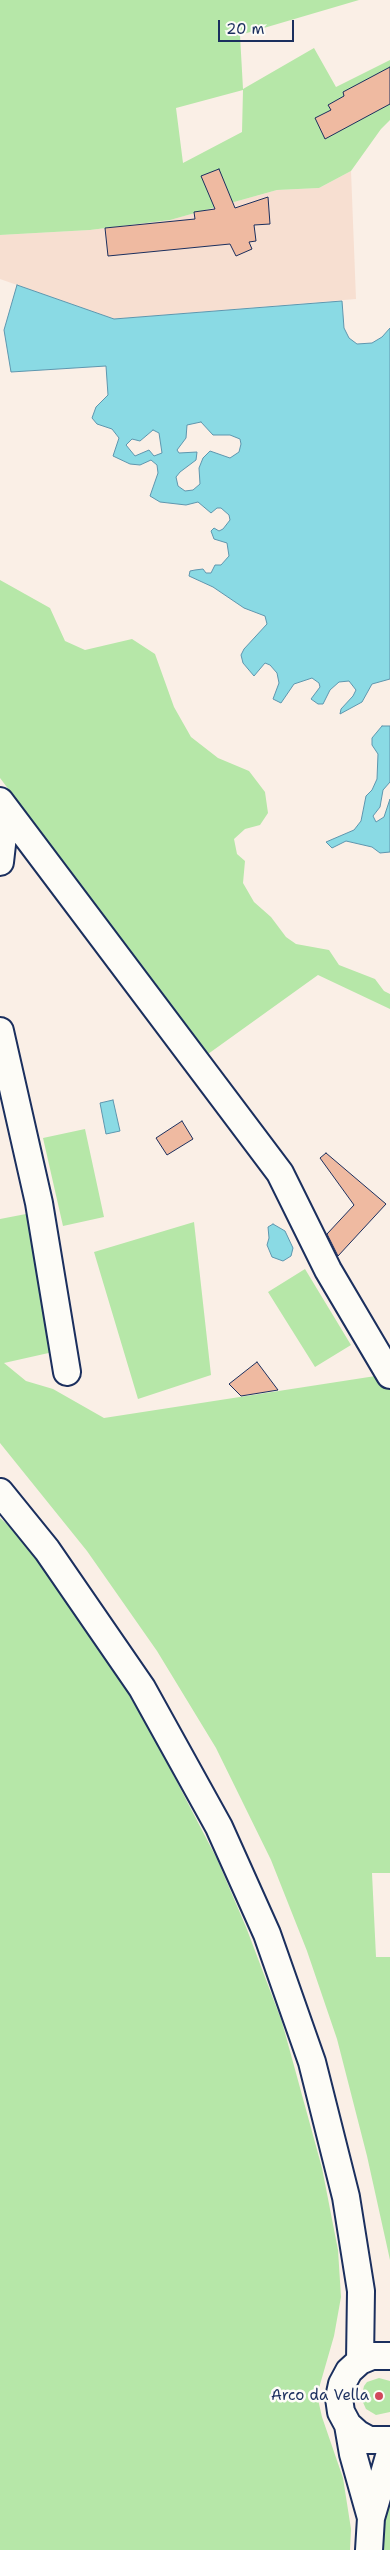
<!DOCTYPE html>
<style>
body{margin:0}
#map{position:relative;width:390px;height:2550px;overflow:hidden;background:#faefe6;font-family:"Shantell Sans",sans-serif}
canvas{display:block}
.scale{position:absolute;left:218px;top:20px;width:76px;height:22px;box-sizing:border-box;border:2px solid #1b2f5e;border-top:0;padding-left:6px;font-size:15px;line-height:18px;white-space:nowrap;color:#1b2f5e;-webkit-text-stroke:4px #fdfcf7;paint-order:stroke}
</style>
<div id="map">
<canvas width="390" height="2550"></canvas>
<div class="scale">20 m</div>
</div>
<script>
const ctx = document.querySelector('canvas').getContext('2d');
ctx.lineJoin = 'round';
function paint(path, color) {
  ctx.fillStyle = color;
  ctx.fill(path, 'evenodd');
}
function poly(rows) {
  const path = new Path2D();
  for (const r of rows) {
    path.moveTo(r[0], r[1]);
    for (let i = 2; i < r.length; i += 2) path.lineTo(r[i], r[i + 1]);
  }
  return path;
}
function strokePath(path, color, width, dash) {
  ctx.strokeStyle = color;
  ctx.lineWidth = width;
  ctx.lineCap = dash ? 'butt' : 'round';
  ctx.setLineDash(dash || []);
  ctx.stroke(path);
}
function label(font, color, halo, rows, align = 'center') {
  ctx.font = font + ' "Shantell Sans",sans-serif';
  ctx.lineWidth = 5;
  ctx.setLineDash([]);
  ctx.textBaseline = 'middle';
  ctx.strokeStyle = halo;
  ctx.fillStyle = color;
  for (const [text, x, y, turn = 0] of rows) {
    ctx.save();
    ctx.translate(x, y);
    ctx.rotate((+turn || 0) * Math.PI / 180);
    ctx.textAlign = isNaN(turn) ? turn : align;
    if (halo) ctx.strokeText(text, 0, 0);
    ctx.fillText(text, 0, 0);
    ctx.restore();
  }
}
const built = poly([
 [351,171,356,299,114,319,0,279,0,235,90,230,170,220,277,190,319,188]
]);
const green = poly([
 [0,0,359,0,240,35,243,89,314,48,336,87,390,60,390,120,381,129,351,171,319,188,277,190,170,220,90,230,0,235],
 [243,90,242,132,183,163,176,108],
 [0,580,50,608,65,641,85,650,132,639,155,654,174,707,191,737,218,758,249,771,265,792,268,813,260,825,245,829,234,839,237,854,245,861,243,883,254,902,271,917,286,937,296,944,329,950,339,965,375,979,384,991,390,994,390,1009,318,975,208,1054,0,778],
 [85,1129,104,1217,63,1226,43,1138],
 [26,1214,53,1352,4,1363,26,1381,53,1389,104,1418,382,1375,390,1389,390,1873,372,1873,376,1957,390,1957,390,2260,367,2156,337,2039,307,1951,271,1860,216,1748,157,1651,87,1551,0,1443,0,1219],
 [194,1222,211,1375,138,1399,94,1252],
 [305,1269,351,1345,315,1367,268,1292],
 [0,1518,16,1532,58,1586,104,1653,152,1734,217,1859,246,1927,282,2022,322,2168,338,2250,341,2297,334,2336,317,2395,322,2417,343,2478,351,2529,350,2550,0,2550],
 [379,2378,390,2381,390,2412,376,2415,366,2409,361,2398,364,2386,367,2382],
 [390,2500,390,2550,382,2550,386,2514]
]);
const water = poly([
 [17,285,114,319,342,301,344,328,349,338,357,344,372,343,382,337,390,328,390,679,372,684,362,702,340,714,341,709,353,696,356,690,349,681,339,682,330,690,323,704,318,704,311,699,320,687,319,683,312,678,294,684,281,703,273,699,279,683,277,673,270,665,265,663,254,676,243,663,241,655,244,649,267,624,265,616,244,608,213,587,189,576,190,571,195,570,203,569,206,573,211,573,215,565,221,565,229,556,227,543,214,539,211,531,214,528,219,531,223,529,230,520,229,515,221,508,217,508,211,513,198,502,186,505,160,502,150,496,158,473,157,465,151,460,140,465,130,464,113,456,119,438,112,429,97,424,92,418,96,407,108,395,106,366,11,372,4,330,17,285],
 [201,422,213,435,230,435,240,439,241,444,239,452,230,458,210,451,203,458,199,468,200,484,193,490,185,491,178,486,176,477,180,472,196,460,197,452,179,453,177,450,186,438,187,425,201,422],
 [153,430,159,433,162,453,154,456,149,450,135,456,126,445,132,439,140,441,153,430],
 [382,726,390,726,390,782,383,790,380,807,373,816,376,822,384,817,390,799,390,852,380,853,372,847,346,841,332,848,326,842,354,830,361,821,366,796,372,790,377,779,378,754,372,745,372,738,382,726],
 [113,1100,120,1131,106,1134,100,1103,113,1100],
 [273,1224,285,1231,293,1248,291,1256,283,1261,272,1257,267,1245,269,1238,268,1227,273,1224]
]);
const building = poly([
 [390,67,390,104,325,139,315,118,331,110,328,105,344,96,343,92,390,67],
 [219,169,235,208,268,197,270,224,254,225,256,241,249,242,252,249,236,256,230,244,108,256,105,228,195,219,194,212,215,209,201,176,219,169],
 [182,1121,193,1139,167,1155,156,1138,182,1121],
 [326,1153,386,1204,338,1256,327,1234,354,1205,320,1158,326,1153],
 [257,1362,278,1390,241,1396,229,1384,257,1362]
]);
const minor = poly([
 [0,801,280,1173,328,1270,390,1375],
 [0,862,6,809],
 [0,1031,39,1203,67,1372],
 [0,1492,47,1550,142,1688,219,1827,267,1934,312,2062,346,2197,361,2291,360,2361],
 [390,2356,372,2356,360,2361,349,2371,342,2384,339,2398,341,2412,348,2425,358,2434,369,2440,390,2440],
 [348,2425,353,2454,371,2518],
 [369,2550,371,2518,390,2453]
]);
const markers = [
 [379,2396,5,"#d1495b"]
];
const poiNames = [
 ["Arco da Vella",369,2396]
];
paint(built, '#f7dfd1');
paint(green, '#b6e7a8');
paint(water, '#8adae4');
strokePath(water, '#5e96ae', 1);
paint(building, '#efbaa1');
strokePath(building, '#1b2f5e', 1);
strokePath(minor, '#1b2f5e', 30);
strokePath(minor, '#fdfcf7', 26);
for (const [x, y, r, color] of markers) {
  const dot = new Path2D();
  dot.arc(x, y, r, 0, 2 * Math.PI);
  ctx.fillStyle = color;
  ctx.fill(dot);
  strokePath(dot, '#fdfcf7', 2);
}
label('15px', '#1b2f5e', '#fdfcf7', poiNames, 'right');
</script>
